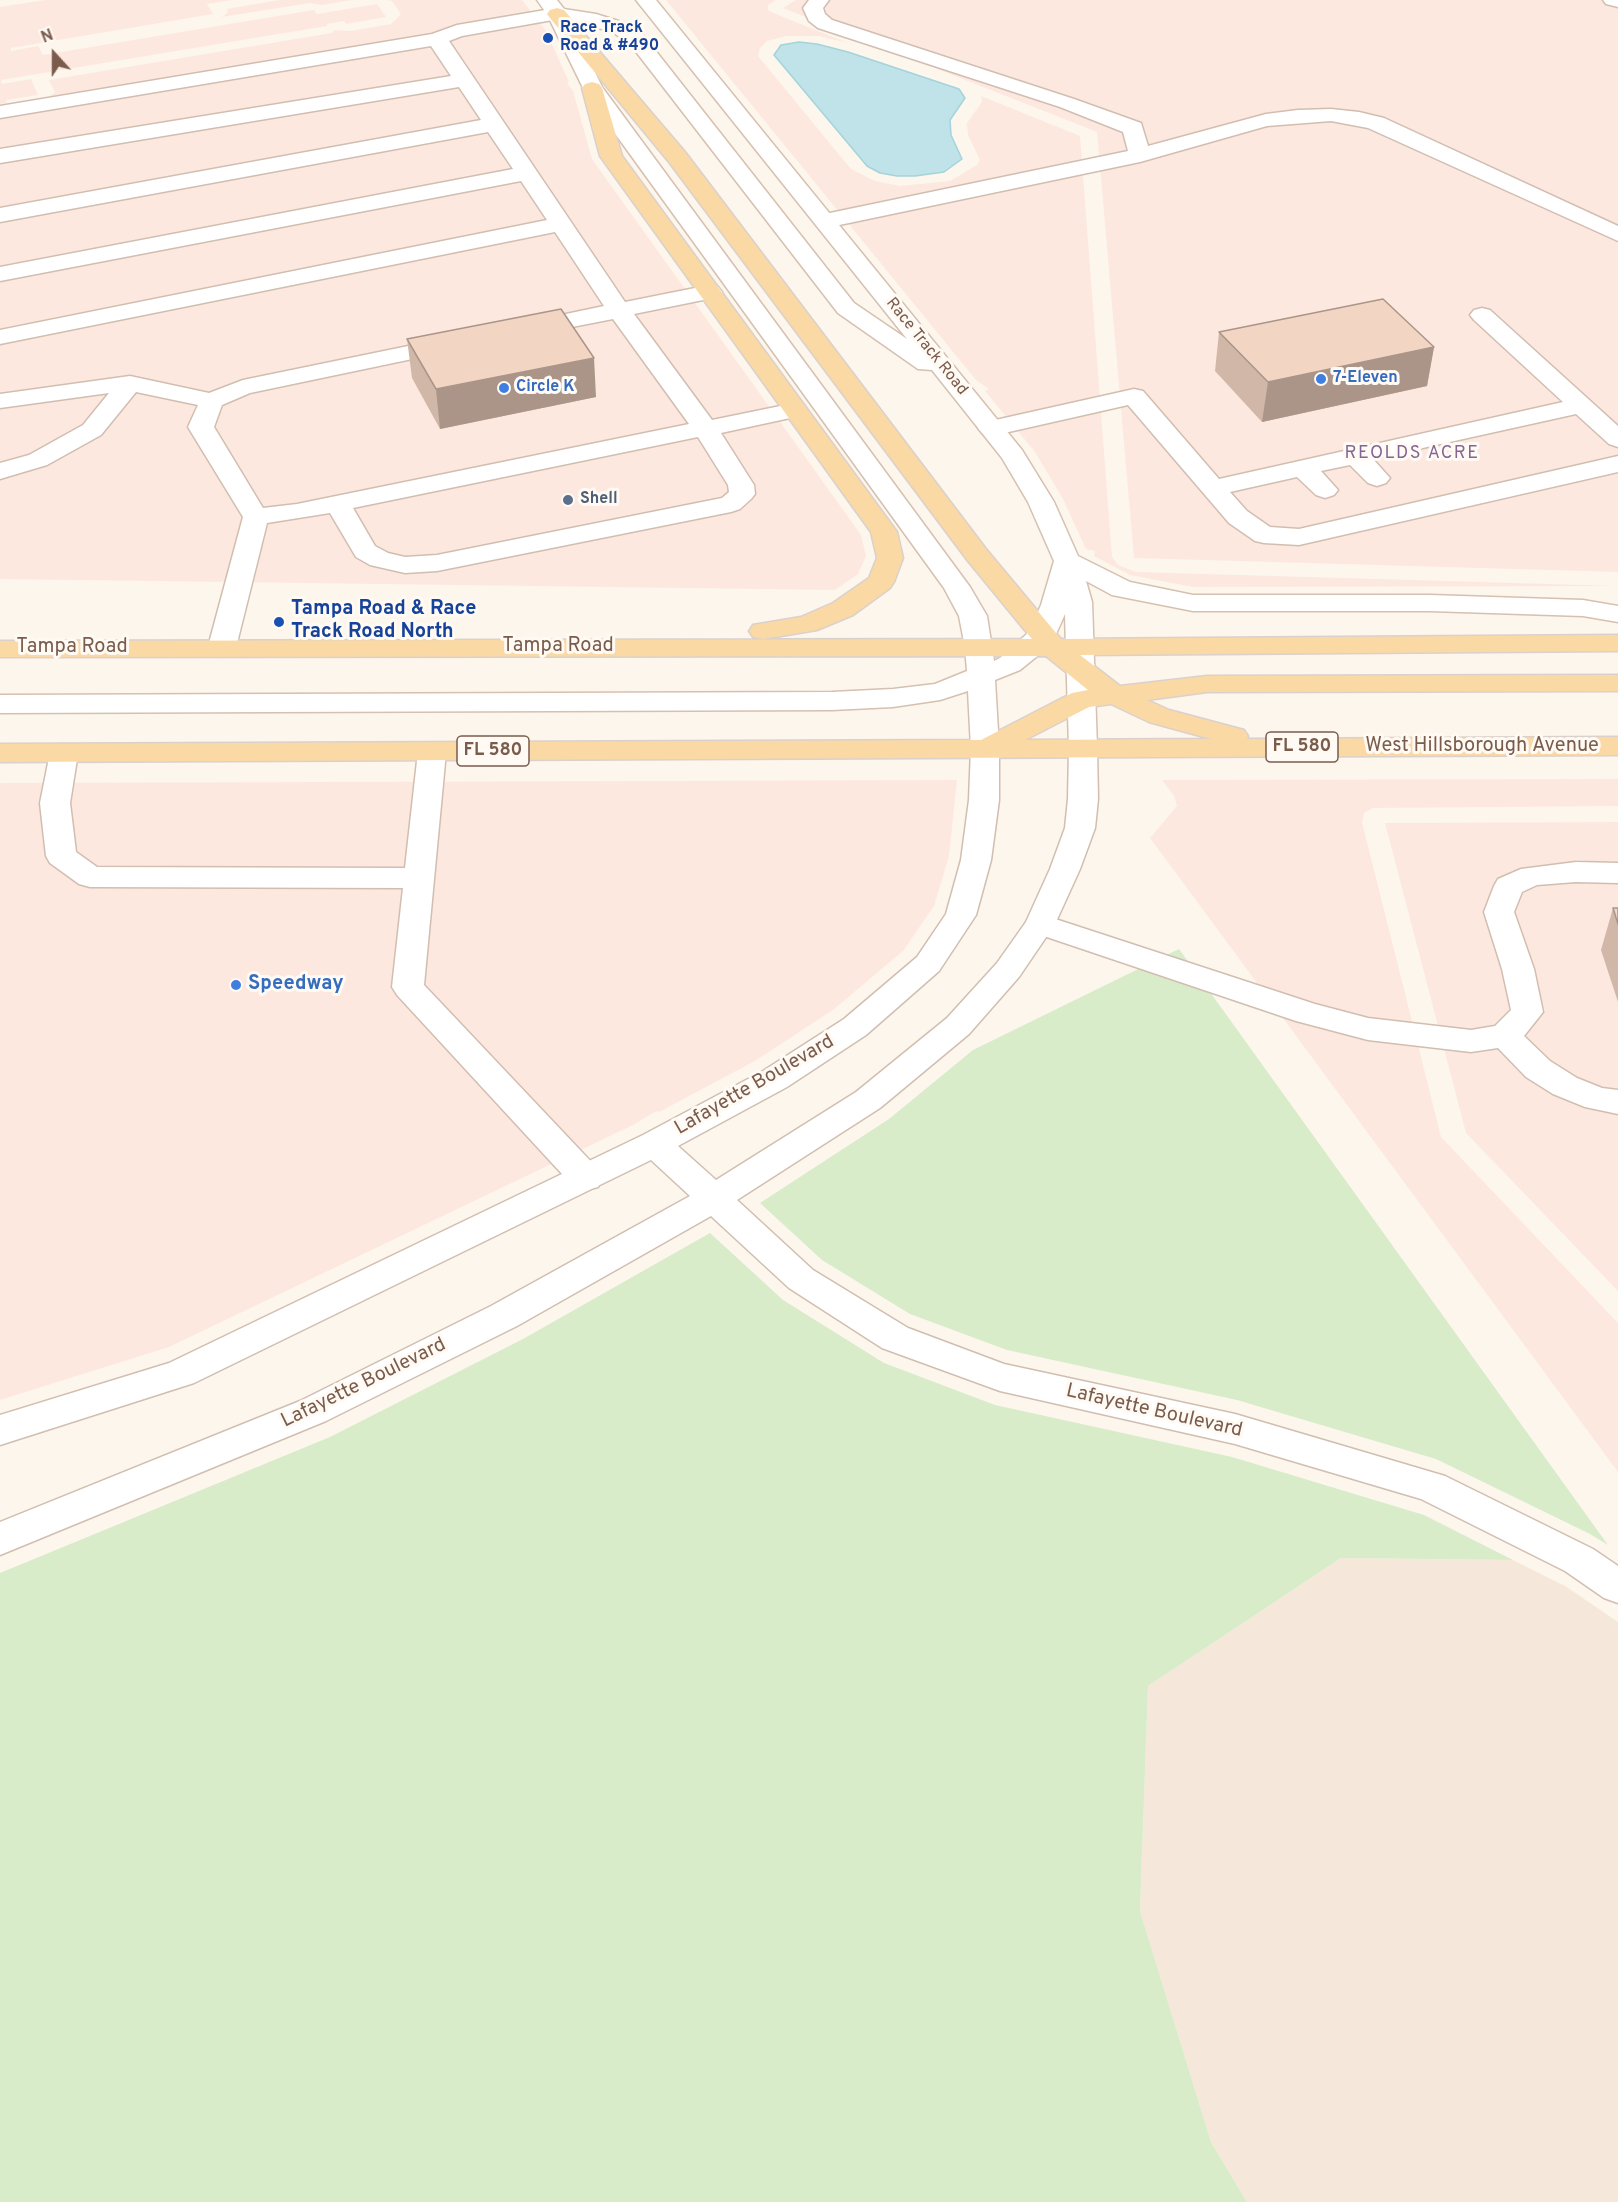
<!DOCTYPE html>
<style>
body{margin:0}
#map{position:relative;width:1618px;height:2202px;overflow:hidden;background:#fdf6ec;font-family:Overpass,sans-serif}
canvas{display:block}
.north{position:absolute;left:24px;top:24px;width:60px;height:60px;-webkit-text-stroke:4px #fffaf3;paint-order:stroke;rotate:339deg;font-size:16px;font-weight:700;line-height:24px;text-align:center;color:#7a5c4d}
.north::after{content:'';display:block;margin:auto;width:21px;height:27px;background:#7a5c4d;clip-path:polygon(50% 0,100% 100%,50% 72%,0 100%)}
</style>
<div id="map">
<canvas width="1618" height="2202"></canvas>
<div class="north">N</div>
</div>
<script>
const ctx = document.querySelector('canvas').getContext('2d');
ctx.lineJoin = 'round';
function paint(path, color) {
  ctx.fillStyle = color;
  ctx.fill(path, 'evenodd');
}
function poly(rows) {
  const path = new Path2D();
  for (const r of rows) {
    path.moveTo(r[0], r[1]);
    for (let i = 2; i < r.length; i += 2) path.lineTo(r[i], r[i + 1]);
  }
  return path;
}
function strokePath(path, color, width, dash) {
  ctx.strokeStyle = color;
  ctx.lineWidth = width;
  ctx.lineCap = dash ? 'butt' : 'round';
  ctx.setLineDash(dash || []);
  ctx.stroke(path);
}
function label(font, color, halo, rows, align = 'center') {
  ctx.font = font + ' Overpass,sans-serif';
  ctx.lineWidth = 6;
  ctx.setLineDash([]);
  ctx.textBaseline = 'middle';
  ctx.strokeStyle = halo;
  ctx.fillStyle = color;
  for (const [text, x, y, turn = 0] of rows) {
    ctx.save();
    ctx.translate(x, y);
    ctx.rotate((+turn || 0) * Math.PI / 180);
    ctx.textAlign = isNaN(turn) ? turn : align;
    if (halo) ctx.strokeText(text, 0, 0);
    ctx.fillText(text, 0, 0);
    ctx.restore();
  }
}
const residential = poly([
 [1341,1558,1513,1560,1565,1586,1618,1622,1618,2202,1247,2202,1211,2142,1140,1911,1148,1686]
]);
const commercial = poly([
 [45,0,231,0,207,4,213,14,11,48,11,51,38,46,43,55,314,10,317,14,377,4,386,17,346,24,344,21,327,24,327,26,1,80,2,84,31,79,38,95,6,100,7,103,0,104,0,7],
 [279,0,352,0,321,5,310,3,222,17,228,12,227,9],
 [387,0,522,0,546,31,569,82,567,83,573,91,592,159,861,535,866,556,858,574,835,590,0,579,0,113,42,102,55,92,49,80,332,33,335,30,351,31,391,24,401,14,392,1],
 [666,0,776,0,768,5,768,10,773,13,848,43,819,36,786,36,767,41,760,48,758,56,851,169,875,181,900,186,950,181,977,165,980,160,968,135,967,123,982,102,981,96,1080,136,1112,557,1118,565,1136,572,1618,586,1193,587,1130,575,1094,556,1095,551,1086,549,1063,499,1035,452,985,391,989,389,976,380],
 [796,0,1618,0,1618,572,1134,558,1097,132,783,8],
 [1618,779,1618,806,1373,808,1364,813,1362,822,1441,1137,1618,1323,1618,1472,1150,838,1177,806,1174,796,1162,780],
 [957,780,949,856,934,906,903,951,833,1010,755,1061,659,1112,656,1111,635,1124,169,1347,0,1400,0,783],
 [1618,822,1618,1291,1466,1133,1385,823]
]);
const green = poly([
 [1179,949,1608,1545,1590,1534,1436,1459,1237,1400,1007,1350,910,1314,822,1260,760,1203,889,1119,973,1050],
 [710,1233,783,1300,884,1363,995,1405,1232,1457,1424,1515,1513,1560,1341,1558,1148,1686,1140,1911,1211,2142,1247,2202,0,2202,0,1573,330,1437,523,1339]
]);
const water = poly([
 [799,42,817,44,848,52,959,89,965,98,950,120,951,135,962,159,944,172,915,176,897,176,880,173,867,166,774,55,781,45,799,42]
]);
const lane = poly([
 [809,0,829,0,823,8,825,14,832,20,1074,99,1141,123,1148,146,1266,114,1298,110,1331,109,1359,112,1384,118,1618,226,1618,241,1368,128,1331,121,1267,126,1140,162,825,228,817,226,814,221,817,216,825,214,1128,151,1123,132,1060,107,818,28,809,21,803,8,809,0],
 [1603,0,1618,0,1618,7,1606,4,1603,0],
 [557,8,564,10,567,14,564,18,462,36,449,41,625,302,710,285,718,287,722,292,718,297,634,314,712,420,795,403,804,405,807,410,804,415,721,433,754,485,755,494,751,499,740,509,731,512,437,571,405,573,370,565,356,557,330,513,267,523,236,647,232,653,222,655,212,653,208,647,243,517,188,427,198,405,136,392,101,435,47,465,0,479,0,463,29,455,83,425,109,393,0,408,0,394,130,376,209,393,243,380,452,337,460,339,464,344,460,349,250,393,222,405,214,427,263,508,297,504,689,424,613,319,526,336,518,334,514,329,518,324,604,306,555,232,0,344,0,330,547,220,521,181,0,281,0,267,513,169,488,132,0,222,0,208,481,120,459,87,0,163,0,149,451,76,431,46,0,118,0,106,432,34,457,25,557,8],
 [698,437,728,485,729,492,722,498,437,555,405,557,388,553,375,546,353,508,698,437],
 [1482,308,1490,310,1618,426,1618,447,1609,444,1576,414,1373,459,1390,478,1386,483,1377,486,1368,483,1350,465,1321,471,1338,490,1334,495,1325,498,1316,495,1297,477,1230,492,1247,511,1270,527,1299,529,1618,456,1618,472,1299,545,1264,543,1255,541,1229,523,1128,405,991,436,982,433,978,428,982,423,1134,389,1143,391,1219,479,1563,402,1474,320,1470,315,1474,310,1482,308],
 [432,743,442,746,446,752,424,985,598,1169,603,1178,598,1187,586,1190,574,1187,397,995,392,987,403,888,90,887,79,884,50,863,46,856,40,803,50,753,54,747,64,744,74,747,78,753,70,803,76,852,97,867,405,868,418,752,422,746,432,743],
 [1576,862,1618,863,1618,883,1576,882,1537,885,1522,892,1514,912,1534,969,1543,1012,1524,1036,1550,1061,1577,1078,1602,1088,1618,1090,1618,1114,1585,1107,1553,1094,1526,1077,1498,1048,1471,1052,1368,1040,1296,1021,1029,931,1025,924,1029,917,1040,914,1315,1004,1368,1018,1471,1030,1495,1026,1511,1010,1502,969,1484,912,1494,886,1498,879,1521,869,1576,862]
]);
const street = poly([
 [985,739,995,742,999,748,999,800,991,860,976,915,939,971,866,1035,787,1087,678,1146,716,1180,856,1092,947,1018,997,963,1026,922,1050,869,1065,828,1068,799,1069,748,1073,742,1083,739,1093,742,1097,748,1098,799,1095,828,1080,869,1055,924,1019,977,969,1034,880,1108,737,1200,813,1270,908,1328,1004,1364,1235,1414,1445,1476,1593,1549,1618,1566,1618,1603,1604,1598,1565,1571,1421,1499,1235,1444,1000,1391,882,1348,789,1288,711,1216,517,1326,326,1421,0,1555,0,1522,300,1401,491,1306,690,1196,651,1160,194,1383,0,1445,0,1415,169,1363,643,1135,763,1071,844,1019,917,957,946,914,961,860,969,800,971,748,975,742,985,739]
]);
const secondary = poly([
 [537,0,557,0,564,9,596,14,625,23,644,36,854,303,907,339,636,0,656,0,1022,450,1054,502,1078,556,1130,582,1193,595,1430,595,1583,600,1618,606,1618,622,1583,616,1430,611,1193,611,1112,595,1086,581,1092,602,1097,748,1093,754,1083,757,1073,754,1069,748,1065,614,1056,634,1041,653,1020,670,995,680,999,748,995,754,985,757,975,754,971,748,968,691,940,700,893,707,832,710,0,713,0,695,832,692,893,689,935,684,967,671,965,647,959,616,944,588,585,92,547,14,537,0],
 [571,22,611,31,630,44,838,313,918,369,932,370,1002,458,1028,502,1054,561,1041,605,1029,632,1000,658,994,661,987,616,970,587,602,87,571,22]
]);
const primary = poly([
 [557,8,564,10,685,152,986,549,1061,639,1618,635,1618,651,1080,655,1120,686,1207,676,1618,675,1618,691,1207,692,1147,700,1169,710,1244,730,1248,736,1247,739,1618,737,1618,755,0,762,0,744,981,740,1072,693,1088,690,1046,656,0,657,0,641,1032,639,968,561,669,162,550,18,547,14,550,10,557,8],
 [1111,704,1149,722,1211,739,1025,740,1089,707,1111,704],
 [592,82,599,84,602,88,622,156,897,532,903,558,894,582,890,588,853,615,817,630,763,639,753,637,749,631,753,625,801,617,833,603,869,578,877,558,871,532,600,156,582,88,585,84,592,82]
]);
const wall = poly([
 [1219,332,1434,347,1427,386,1262,422,1215,371],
 [407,339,596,397,440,429,412,378],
 [1613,908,1618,908,1618,1002,1601,950]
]);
const shadedWall = poly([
 [1434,347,1427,386,1262,422,1268,382],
 [594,358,596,397,440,429,436,389]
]);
const building = poly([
 [1383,299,1434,347,1268,382,1219,332,1383,299],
 [561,309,594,358,436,389,407,339,561,309],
 [1613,908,1618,908,1618,924,1613,908]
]);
const markers = [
 [548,38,6,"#1a4fb4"],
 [1321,379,6,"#3f7fe0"],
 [504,388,6,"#3f7fe0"],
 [568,500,6,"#5c6f8a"],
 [279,622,6,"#1a4fb4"],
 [236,985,6,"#3f7fe0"]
];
const farTransitnames = [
 ["Race Track",560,29],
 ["Road & #490",560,47]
];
const farStreetnames = [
 ["Race Track Road",926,347,51]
];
const farShopnames = [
 ["7-Eleven",1333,379],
 ["Circle K",516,388]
];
const farServicenames = [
 ["Shell",580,500]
];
const farNeighbourhoodnames = [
 ["REOLDS ACRE",1412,454]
];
const shields = [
 [1302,747,72],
 [493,751,72]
];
const shieldNames = [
 ["FL 580",1302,747],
 ["FL 580",493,751]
];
const transitNames = [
 ["Tampa Road & Race",291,610],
 ["Track Road North",291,633]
];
const streetNames = [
 ["Tampa Road",558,647],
 ["Tampa Road",72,648],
 ["West Hillsborough Avenue",1482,747],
 ["Lafayette Boulevard",755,1086,-30],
 ["Lafayette Boulevard",364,1384,-26],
 ["Lafayette Boulevard",1154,1412,13]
];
const shopNames = [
 ["Speedway",248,985]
];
paint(residential, '#f5e8da');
paint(commercial, '#fde8e0');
paint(green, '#d8ecc9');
paint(water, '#bfe3e8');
strokePath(water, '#a5d3da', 1.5);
strokePath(lane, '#d1beb0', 3);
strokePath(street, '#d1beb0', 3);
strokePath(secondary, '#d6c0b0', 3);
strokePath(primary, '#dad1cd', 3);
paint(lane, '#fff');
paint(street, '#fff');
paint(secondary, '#fff');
paint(primary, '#fbd9a5');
paint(wall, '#d1b7a8');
paint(shadedWall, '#aa9588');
paint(building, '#f3d5c3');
strokePath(building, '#aa9588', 1.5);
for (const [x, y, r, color] of markers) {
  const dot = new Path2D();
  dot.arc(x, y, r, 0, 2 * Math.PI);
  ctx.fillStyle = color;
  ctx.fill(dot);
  strokePath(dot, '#fffaf3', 2);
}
label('bold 16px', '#164399', '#fffaf3', farTransitnames, 'left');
label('16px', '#7a5c4d', '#fffaf3', farStreetnames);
label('bold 16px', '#366cbe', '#fffaf3', farShopnames, 'left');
label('bold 16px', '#4e5e75', '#fffaf3', farServicenames, 'left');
ctx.letterSpacing = '1.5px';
label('18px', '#846695', '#fffaf3', farNeighbourhoodnames);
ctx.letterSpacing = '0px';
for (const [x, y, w] of shields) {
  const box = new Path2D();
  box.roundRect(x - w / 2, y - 15, w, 30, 4.5);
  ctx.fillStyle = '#fffaf3';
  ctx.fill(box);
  strokePath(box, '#7a5c4d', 1.5);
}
label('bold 18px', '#7a5c4d', null, shieldNames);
label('bold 20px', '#164399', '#fffaf3', transitNames, 'left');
label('20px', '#7a5c4d', '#fffaf3', streetNames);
label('bold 20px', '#366cbe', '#fffaf3', shopNames, 'left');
</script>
